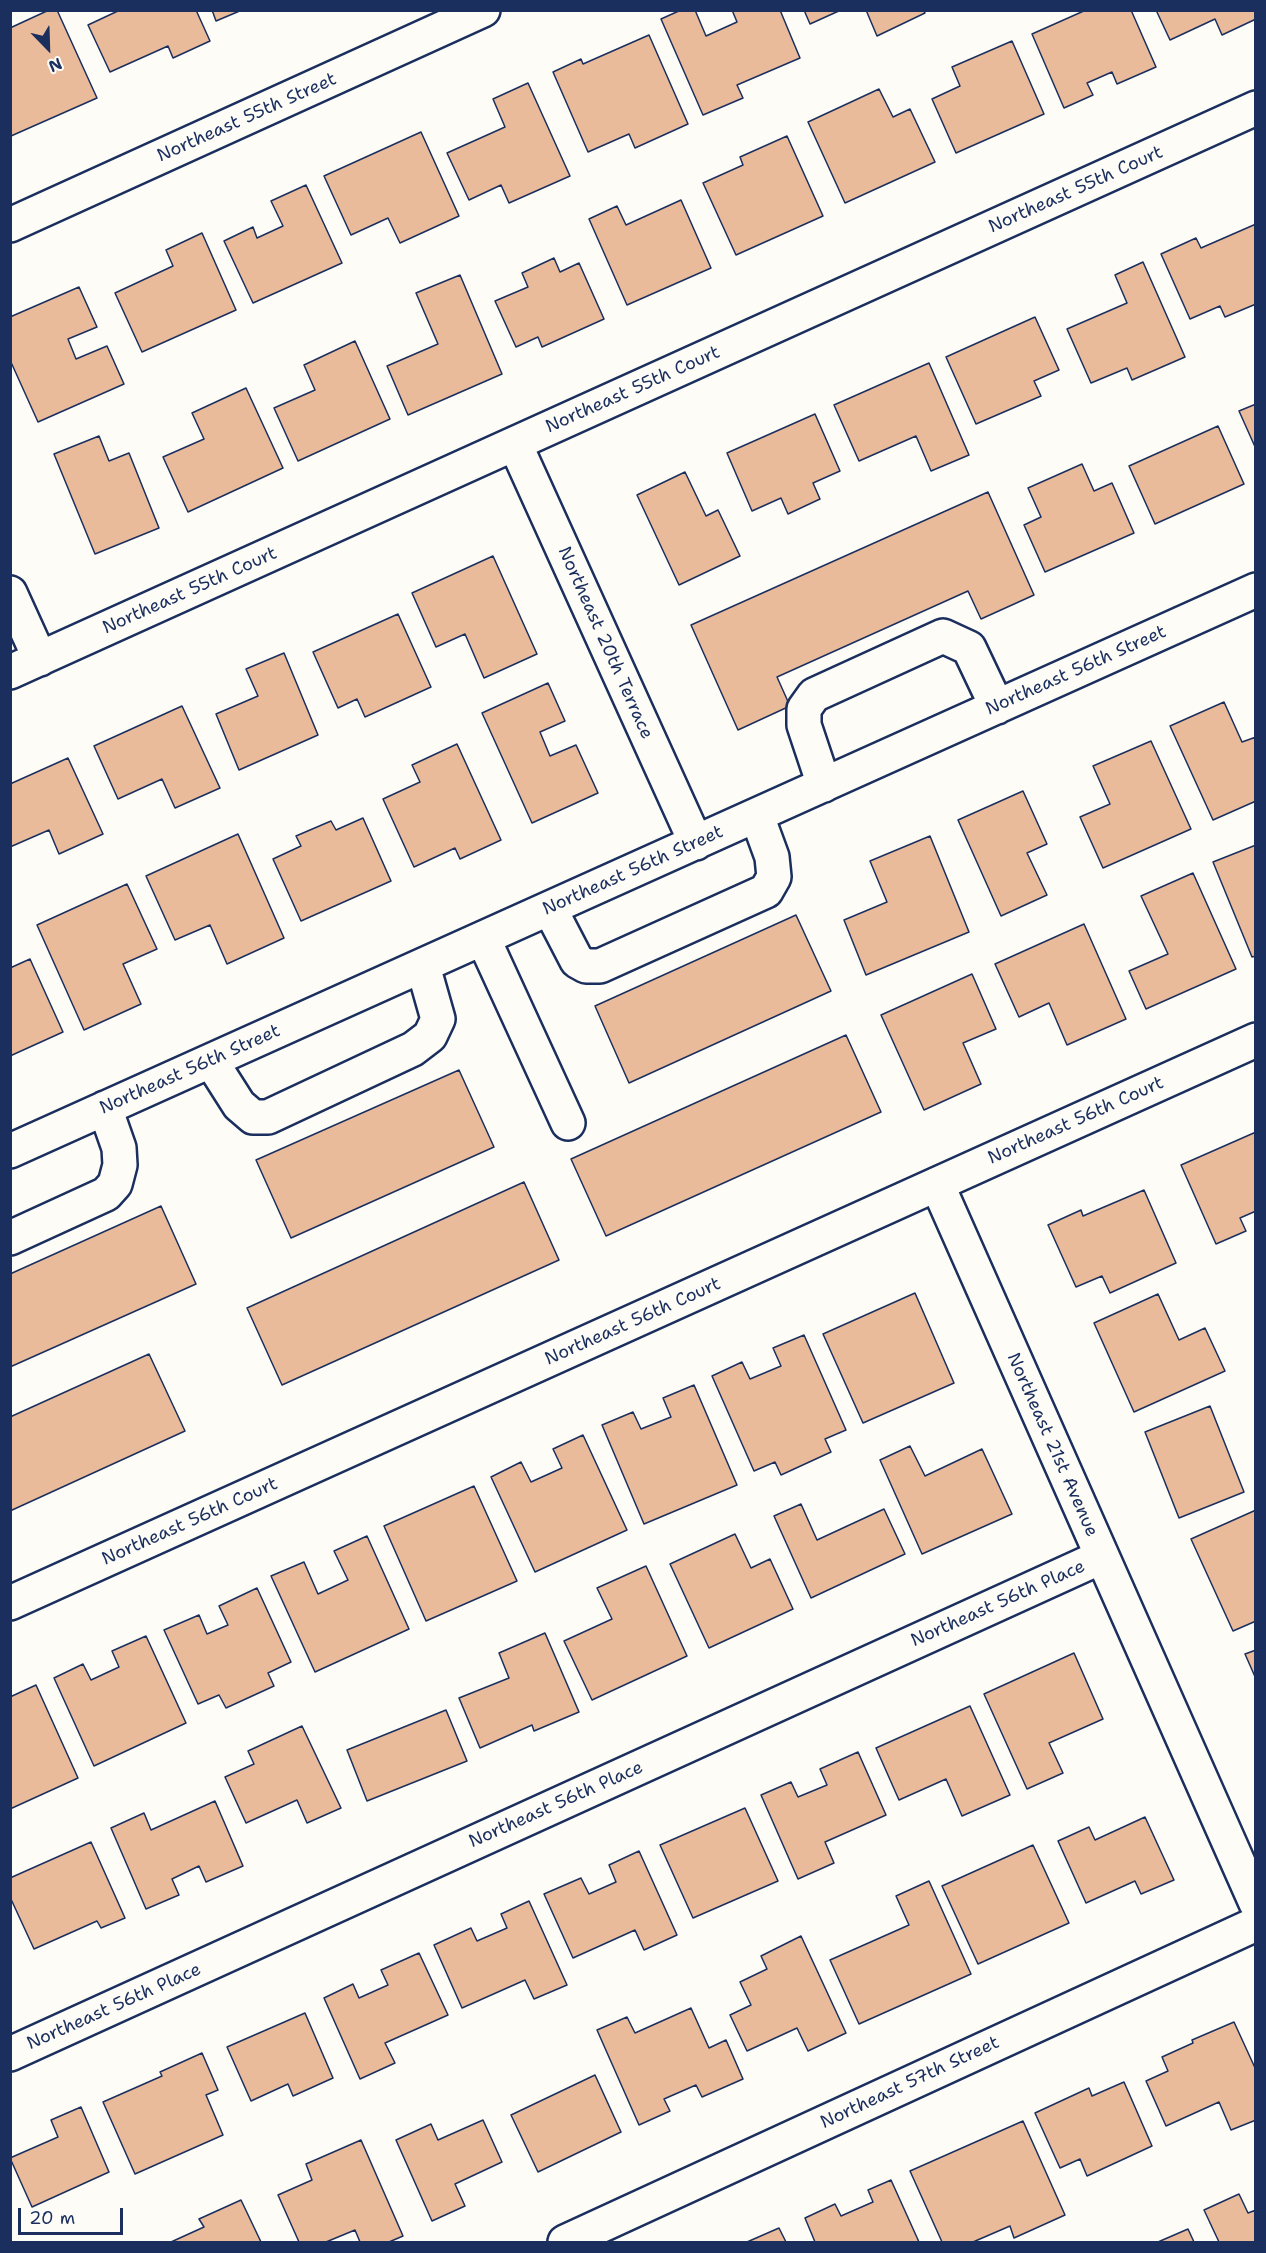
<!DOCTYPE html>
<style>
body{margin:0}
#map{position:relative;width:1266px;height:2253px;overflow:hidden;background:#fdfcf7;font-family:"Shantell Sans",sans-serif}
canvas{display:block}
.frame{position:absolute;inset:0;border:12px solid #1b2f5e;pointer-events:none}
.north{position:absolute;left:18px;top:18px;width:60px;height:60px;-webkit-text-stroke:4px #fdfcf7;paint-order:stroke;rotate:157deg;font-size:16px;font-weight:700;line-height:24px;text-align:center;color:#1b2f5e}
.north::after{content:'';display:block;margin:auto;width:21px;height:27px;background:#1b2f5e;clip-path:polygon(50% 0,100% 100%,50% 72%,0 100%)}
.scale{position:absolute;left:18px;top:2208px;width:105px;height:27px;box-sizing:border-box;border:3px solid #1b2f5e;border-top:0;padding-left:8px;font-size:18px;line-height:21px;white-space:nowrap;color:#1b2f5e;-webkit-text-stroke:4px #fdfcf7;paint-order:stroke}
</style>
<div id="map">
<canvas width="1266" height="2253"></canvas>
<div class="frame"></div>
<div class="north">N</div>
<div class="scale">20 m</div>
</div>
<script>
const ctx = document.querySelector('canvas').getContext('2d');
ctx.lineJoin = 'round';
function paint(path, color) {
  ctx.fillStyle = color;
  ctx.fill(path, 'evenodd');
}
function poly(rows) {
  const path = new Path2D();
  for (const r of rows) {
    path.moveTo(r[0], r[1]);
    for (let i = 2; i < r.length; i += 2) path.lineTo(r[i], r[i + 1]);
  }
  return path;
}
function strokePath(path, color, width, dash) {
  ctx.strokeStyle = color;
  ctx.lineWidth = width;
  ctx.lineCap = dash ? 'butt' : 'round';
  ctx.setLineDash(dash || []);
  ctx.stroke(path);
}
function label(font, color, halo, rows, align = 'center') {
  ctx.font = font + ' "Shantell Sans",sans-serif';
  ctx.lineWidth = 5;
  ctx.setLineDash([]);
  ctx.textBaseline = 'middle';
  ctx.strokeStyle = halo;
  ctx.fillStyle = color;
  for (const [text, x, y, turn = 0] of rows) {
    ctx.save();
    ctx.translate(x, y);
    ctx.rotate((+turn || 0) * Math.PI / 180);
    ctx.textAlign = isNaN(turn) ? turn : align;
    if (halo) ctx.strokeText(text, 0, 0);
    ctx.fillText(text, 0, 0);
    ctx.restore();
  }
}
const building = poly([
 [49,10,57,10,97,98,11,136,10,28,49,10],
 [120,10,196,10,210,41,173,58,168,46,110,72,88,25,120,10],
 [212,10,242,10,216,21,212,10],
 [681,10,695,10,706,36,737,22,732,10,780,10,800,58,737,85,743,98,703,115,661,19,681,10],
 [804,10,841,10,810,24,804,10],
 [866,10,923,10,925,13,877,36,866,10],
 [1086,10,1131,10,1156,67,1117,84,1112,72,1087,83,1093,95,1064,108,1032,34,1086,10],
 [1156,10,1256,10,1256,19,1222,35,1215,19,1170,40,1156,10],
 [649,35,688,124,635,148,629,134,588,152,553,72,581,59,583,64,649,35],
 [1012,41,1044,114,956,153,932,99,960,86,952,67,1012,41],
 [528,83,570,176,509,203,501,185,469,200,447,153,505,127,493,99,528,83],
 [879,89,893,117,910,109,935,162,845,203,808,122,879,89],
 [421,132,459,216,400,243,388,218,351,235,324,176,421,132],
 [787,136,823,216,736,255,703,183,743,165,740,157,787,136],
 [306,185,342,263,253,303,224,241,253,227,257,238,283,226,271,201,306,185],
 [681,200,711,268,627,305,589,219,617,206,626,225,681,200],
 [1256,224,1256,304,1225,317,1220,306,1190,319,1161,254,1196,238,1201,248,1256,224],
 [202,233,236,310,142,352,115,293,173,266,166,250,202,233],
 [554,258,560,272,579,263,604,319,542,347,538,337,516,347,495,301,528,287,522,273,554,258],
 [1143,262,1185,357,1132,380,1127,368,1091,383,1067,329,1127,303,1115,275,1143,262],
 [460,275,502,374,408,415,387,366,438,344,416,293,460,275],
 [79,287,97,327,68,339,76,359,107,346,124,384,38,422,10,360,10,317,79,287],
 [1035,317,1059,370,1034,381,1041,396,976,424,946,357,1035,317],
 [355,341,390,419,298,461,274,408,315,390,304,365,355,341],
 [929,363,969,455,931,471,916,436,859,461,834,405,929,363],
 [246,388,283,468,188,512,163,457,204,439,192,413,246,388],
 [1256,404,1256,449,1239,411,1256,404],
 [815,414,840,471,813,483,820,499,788,514,781,498,752,511,727,453,815,414],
 [1218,426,1244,484,1155,524,1129,466,1218,426],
 [99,436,109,461,129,453,159,528,95,554,54,454,99,436],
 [1082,464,1094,491,1112,483,1134,533,1045,572,1024,525,1041,517,1028,488,1082,464],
 [685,472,706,516,718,510,740,556,679,585,637,495,685,472],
 [988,492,1034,595,981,619,968,591,777,677,790,706,738,730,691,625,988,492],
 [493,556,537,654,484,678,465,634,436,647,412,593,493,556],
 [398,614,431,687,365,717,357,699,338,708,313,652,398,614],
 [284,653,318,735,239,770,216,714,258,696,246,669,284,653],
 [548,683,565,721,540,732,550,756,576,745,598,793,532,823,482,713,548,683],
 [1224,702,1242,742,1256,737,1256,801,1213,820,1170,726,1224,702],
 [182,706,220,788,175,808,162,779,118,799,94,746,182,706],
 [1151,741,1191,829,1103,868,1080,817,1110,804,1093,766,1151,741],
 [457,744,501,840,460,859,455,848,414,867,383,799,420,782,412,765,457,744],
 [68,758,103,834,59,854,49,830,10,847,10,784,68,758],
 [1023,791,1047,844,1027,853,1047,895,1001,916,958,820,1023,791],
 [363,818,391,881,301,921,273,859,301,846,296,836,331,821,336,830,363,818],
 [238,834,284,938,227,964,210,925,175,940,146,876,238,834],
 [930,836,969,932,866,975,844,920,887,902,870,861,930,836],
 [1256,845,1256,956,1252,957,1213,862,1256,845],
 [1193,873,1236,969,1146,1009,1129,971,1168,954,1141,896,1193,873],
 [127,884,157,949,123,964,141,1004,84,1030,37,925,127,884],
 [796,915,831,991,629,1083,595,1006,796,915],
 [1084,924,1126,1019,1067,1045,1049,1003,1019,1017,995,964,1084,924],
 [30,959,63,1032,10,1056,10,968,30,959],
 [972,974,996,1029,963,1043,981,1084,924,1110,881,1015,972,974],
 [846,1035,881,1112,606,1236,571,1159,846,1035],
 [459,1070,494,1147,291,1238,256,1160,459,1070],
 [1256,1132,1256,1211,1240,1218,1246,1231,1216,1244,1181,1165,1256,1132],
 [524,1182,559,1260,282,1385,247,1308,524,1182],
 [1144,1190,1176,1263,1110,1293,1102,1276,1076,1287,1048,1225,1081,1210,1083,1216,1144,1190],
 [161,1206,196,1284,10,1367,10,1274,161,1206],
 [915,1293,954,1383,863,1423,823,1334,915,1293],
 [1158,1294,1179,1340,1205,1328,1225,1371,1134,1412,1094,1323,1158,1294],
 [804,1335,846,1430,825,1439,831,1452,781,1475,775,1462,754,1471,712,1376,742,1362,750,1379,781,1366,773,1348,804,1335],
 [149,1354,185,1431,10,1511,10,1417,149,1354],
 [694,1385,737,1485,644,1524,602,1425,633,1412,641,1429,671,1417,663,1398,694,1385],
 [1210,1406,1244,1492,1179,1518,1145,1432,1210,1406],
 [583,1435,627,1530,535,1572,491,1477,521,1462,531,1482,562,1468,553,1449,583,1435],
 [910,1446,925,1476,982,1449,1012,1514,922,1554,880,1460,910,1446],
 [474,1486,517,1581,426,1621,384,1526,474,1486],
 [801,1504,817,1540,884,1509,905,1554,811,1598,774,1516,801,1504],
 [1256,1510,1256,1621,1233,1631,1191,1539,1256,1510],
 [735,1534,751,1568,770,1559,793,1609,709,1648,670,1564,735,1534],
 [367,1536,409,1629,315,1672,271,1576,304,1562,318,1594,348,1580,334,1551,367,1536],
 [646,1566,687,1656,592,1700,564,1641,612,1619,597,1588,646,1566],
 [257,1588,291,1662,268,1673,274,1686,226,1708,219,1695,198,1704,164,1630,199,1615,207,1634,228,1625,219,1606,257,1588],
 [545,1633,579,1712,534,1731,532,1725,480,1748,459,1698,509,1678,499,1653,545,1633],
 [146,1636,186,1723,94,1766,54,1678,83,1664,91,1680,119,1667,112,1651,146,1636],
 [1256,1650,1256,1679,1245,1654,1256,1650],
 [1074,1653,1103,1719,1049,1743,1063,1773,1027,1789,984,1694,1074,1653],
 [36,1685,78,1778,10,1809,10,1697,36,1685],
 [970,1706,1010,1795,962,1816,946,1779,899,1800,876,1748,970,1706],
 [446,1710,467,1761,367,1801,347,1750,446,1710],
 [302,1726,341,1808,307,1823,297,1800,246,1823,225,1777,254,1764,248,1751,302,1726],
 [858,1752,886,1815,825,1842,834,1863,798,1879,761,1795,791,1782,798,1797,827,1785,820,1769,858,1752],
 [215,1801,243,1866,206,1882,199,1866,172,1879,179,1895,146,1909,111,1828,144,1813,151,1830,215,1801],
 [745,1808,778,1881,693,1918,660,1845,745,1808],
 [1145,1817,1174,1880,1141,1894,1135,1881,1086,1903,1058,1841,1089,1827,1095,1840,1145,1817],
 [91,1842,125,1918,101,1928,97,1921,34,1949,10,1897,10,1878,91,1842],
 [1033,1845,1069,1923,978,1964,942,1886,1033,1845],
 [639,1851,677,1935,644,1950,635,1930,573,1958,544,1894,581,1878,589,1894,616,1882,609,1865,639,1851],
 [929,1881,971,1974,859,2024,830,1960,909,1925,896,1896,929,1881],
 [529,1901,567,1985,534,1999,525,1980,462,2008,434,1945,471,1928,477,1941,507,1928,501,1914,529,1901],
 [801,1936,846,2033,808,2051,797,2028,747,2051,730,2015,751,2005,740,1982,767,1969,761,1956,801,1936],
 [419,1953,448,2015,385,2043,395,2063,360,2079,324,1998,353,1984,359,1998,388,1985,381,1970,419,1953],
 [691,2008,709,2048,726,2040,743,2079,702,2097,696,2085,664,2099,670,2111,639,2125,597,2030,627,2017,635,2033,691,2008],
 [305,2013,333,2078,293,2096,288,2084,251,2101,227,2047,305,2013],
 [1234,2022,1256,2070,1256,2120,1231,2130,1219,2102,1166,2126,1146,2081,1168,2071,1162,2057,1193,2043,1192,2040,1234,2022],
 [202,2053,218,2090,206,2095,223,2135,135,2174,103,2102,162,2076,160,2072,202,2053],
 [595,2075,621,2132,538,2172,511,2115,595,2075],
 [1124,2082,1152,2146,1087,2176,1080,2159,1060,2168,1035,2113,1089,2088,1092,2096,1124,2082],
 [81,2107,109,2172,32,2207,10,2158,58,2137,51,2120,81,2107],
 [483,2120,502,2162,455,2184,465,2206,432,2221,396,2140,431,2124,438,2140,483,2120],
 [1023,2121,1065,2215,1014,2238,1010,2226,973,2242,942,2242,910,2171,1023,2121],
 [361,2140,403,2236,389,2242,360,2242,355,2230,326,2242,299,2242,278,2195,312,2180,306,2164,361,2140],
 [891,2180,919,2242,815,2242,805,2218,835,2204,841,2216,873,2202,868,2190,891,2180],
 [1239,2194,1248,2213,1256,2210,1256,2242,1219,2242,1204,2210,1239,2194],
 [241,2200,261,2242,171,2242,204,2227,199,2219,241,2200],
 [779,2228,786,2242,747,2242,779,2228],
 [1188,2229,1194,2242,1158,2242,1188,2229]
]);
const minor = poly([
 [10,225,483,10],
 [515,444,696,843],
 [10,593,40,659],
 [10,672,1256,108],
 [824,785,804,725,804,709,814,695,943,636,969,648,997,707],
 [550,909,577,961,586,966,600,966,766,891,774,877,772,857,757,816],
 [483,938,568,1123],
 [211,1061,239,1105,253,1117,268,1117,413,1049,430,1036,438,1019,423,966],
 [10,1151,1256,590],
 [937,1184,1256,1903],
 [10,1238,106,1194,115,1184,120,1165,119,1148,105,1108],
 [10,1603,1256,1040],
 [10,2054,1101,1557],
 [565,2242,1256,1924]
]);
const streetNames = [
 ["Northeast 55th Street",247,118,-24],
 ["Northeast 55th Court",1076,190,-24],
 ["Northeast 55th Court",633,390,-24],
 ["Northeast 55th Court",190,591,-24],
 ["Northeast 20th Terrace",605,643,66],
 ["Northeast 56th Street",1076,671,-24],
 ["Northeast 56th Street",633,871,-24],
 ["Northeast 56th Street",190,1070,-24],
 ["Northeast 56th Court",1076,1121,-24],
 ["Northeast 56th Court",633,1322,-24],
 ["Northeast 21st Avenue",1052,1445,66],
 ["Northeast 56th Court",190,1522,-24],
 ["Northeast 56th Place",998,1604,-24],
 ["Northeast 56th Place",556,1805,-24],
 ["Northeast 56th Place",114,2007,-24],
 ["Northeast 57th Street",910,2083,-25]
];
paint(building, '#eabb9a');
strokePath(building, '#1b2f5e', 1.5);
strokePath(minor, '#1b2f5e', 38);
strokePath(minor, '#fdfcf7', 33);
label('18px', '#1b2f5e', '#fdfcf7', streetNames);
</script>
